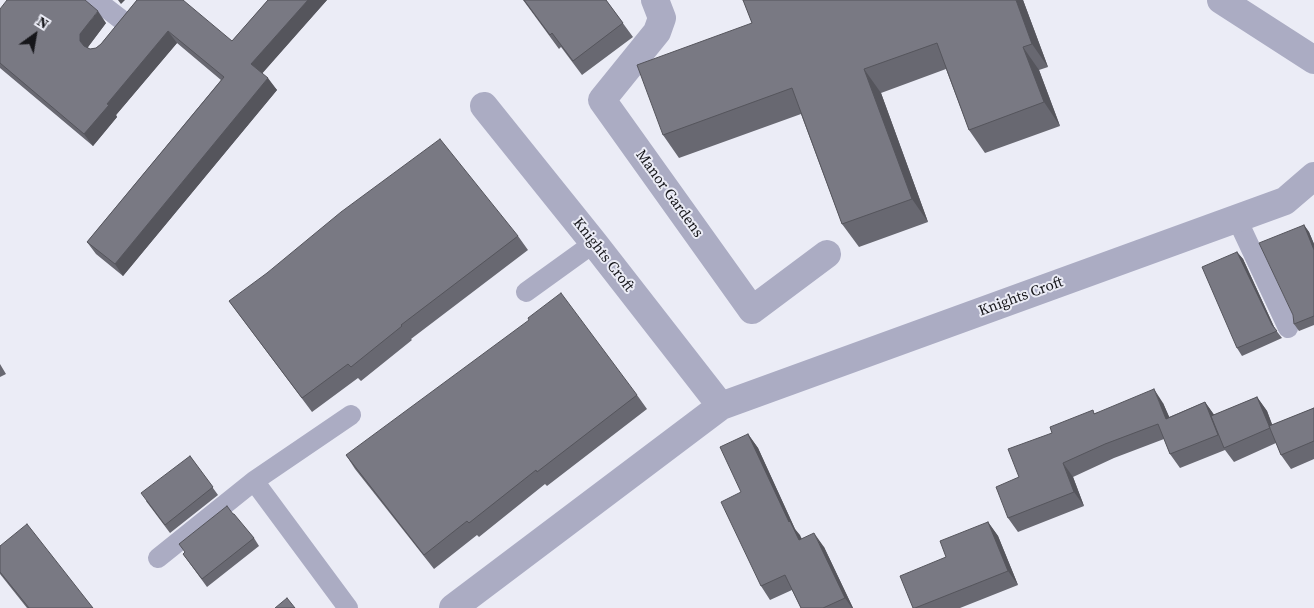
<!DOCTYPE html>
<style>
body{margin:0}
#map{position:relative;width:1314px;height:608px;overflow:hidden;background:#ebecf6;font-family:"Source Serif 4",serif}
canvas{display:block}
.north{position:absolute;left:10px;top:10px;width:50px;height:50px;-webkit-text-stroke:4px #ebecf6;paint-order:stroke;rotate:32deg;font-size:14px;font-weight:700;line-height:20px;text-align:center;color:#16161a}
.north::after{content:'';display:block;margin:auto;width:18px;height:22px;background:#16161a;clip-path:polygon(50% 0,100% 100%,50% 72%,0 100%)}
</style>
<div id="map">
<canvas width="1314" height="608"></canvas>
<div class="north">N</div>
</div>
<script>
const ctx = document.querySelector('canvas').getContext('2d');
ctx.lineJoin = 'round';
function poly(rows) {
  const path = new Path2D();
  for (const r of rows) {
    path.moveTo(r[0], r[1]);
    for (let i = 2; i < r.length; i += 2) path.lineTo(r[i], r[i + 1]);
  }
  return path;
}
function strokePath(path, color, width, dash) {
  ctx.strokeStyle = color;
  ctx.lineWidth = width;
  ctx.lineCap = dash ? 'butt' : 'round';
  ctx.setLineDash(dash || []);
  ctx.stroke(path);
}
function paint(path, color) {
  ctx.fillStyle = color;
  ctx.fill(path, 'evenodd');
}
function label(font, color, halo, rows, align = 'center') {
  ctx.font = font + ' "Source Serif 4",serif';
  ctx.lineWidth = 4;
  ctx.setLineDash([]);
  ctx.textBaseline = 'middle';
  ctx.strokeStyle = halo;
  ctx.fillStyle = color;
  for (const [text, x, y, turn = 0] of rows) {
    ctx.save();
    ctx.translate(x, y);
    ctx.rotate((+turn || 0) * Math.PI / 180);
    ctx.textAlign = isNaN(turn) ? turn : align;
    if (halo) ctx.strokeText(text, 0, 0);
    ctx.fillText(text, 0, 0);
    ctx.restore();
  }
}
const lane = poly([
 [96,0,123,21],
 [1237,219,1288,328],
 [526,292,594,243],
 [254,481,348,608],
 [158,558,254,481,351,415]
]);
const street = poly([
 [655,0,662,18,657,32,602,100,752,310,827,254],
 [1221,0,1314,60],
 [484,106,594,243,721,406],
 [453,608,721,406,1285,201,1314,176]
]);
const wall = poly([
 [137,0,232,41,268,0,327,0,262,73,277,90,123,276,96,254,87,242,221,80,177,43,116,115,117,117,93,146,0,68,0,9,106,23,88,47,88,48,90,49,96,48,101,44],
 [523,0,606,0,633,37,582,75,561,47,559,49],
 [743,0,1023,0,1048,67,1039,70,1060,126,985,153,969,130,946,69,881,93,928,222,859,247,842,224,801,114,679,158,663,135,752,23],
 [1304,225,1309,232,1314,244,1314,325,1299,331,1294,324],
 [518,236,528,250,411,339,412,340,361,381,358,378,312,412,229,301],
 [1237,252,1243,259,1275,329,1282,338,1242,356,1237,348],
 [0,364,6,374,0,377],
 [637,395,647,409,547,486,545,484,479,537,477,535,434,569,355,469,346,455],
 [1257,397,1267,411,1272,425,1314,408,1314,459,1291,469,1281,455,1276,443,1234,462,1225,450,1180,468,1170,454,1164,439,1114,458,1073,477,1084,506,1018,532,1008,518,1019,477,1052,433,1095,413,1163,403,1169,417,1205,402,1214,415],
 [748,434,758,448,795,529,801,539,824,547,853,608,801,608,792,590,770,600,761,586,741,492],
 [190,456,218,495,170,533,146,501],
 [233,514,254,538,259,546,207,587,183,554],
 [988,522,998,536,1018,585,960,608,913,608,946,557],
 [0,546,93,608,27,608,0,574]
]);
const shadedWall = poly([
 [118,0,125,0,121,4],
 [308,0,327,0,260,76,251,64],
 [1016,0,1023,0,1048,67,1032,44],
 [98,11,106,23,88,47,89,53,80,41,80,34],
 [168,31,177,43,116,115,117,117,93,146,84,134,107,104],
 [1023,47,1039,70,1060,126,1044,102],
 [864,69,881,93,928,222,912,199],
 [268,78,277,90,123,276,115,264],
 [1304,225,1309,232,1314,244,1314,250],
 [1237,252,1243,259,1276,331,1272,325],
 [1154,389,1163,403,1176,432,1166,419],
 [1257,397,1267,411,1279,442,1270,428],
 [1205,402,1215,416,1218,435],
 [748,434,758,448,795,529,800,535,809,554,799,540,789,522],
 [1063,463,1073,477,1084,506,1074,492],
 [988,522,998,536,1018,585,1008,571],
 [814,533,824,547,853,608,852,608,845,598]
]);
const building = poly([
 [7,0,85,0,98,11,80,34,80,41,84,46,90,49,96,48,101,44,137,0,183,0,232,41,268,0,308,0,251,64,268,78,115,264,87,242,224,77,168,31,107,104,109,105,84,134,0,63,0,9,7,0],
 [524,0,606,0,623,23,573,61,552,33,550,35,524,0],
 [743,0,1016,0,1032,44,1023,47,1044,102,969,130,937,43,864,69,912,199,842,224,792,88,663,135,637,65,752,23,743,0],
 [440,139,518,236,401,325,402,326,351,367,348,364,302,398,229,301,267,273,341,212,440,139],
 [1304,225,1314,250,1314,316,1294,324,1293,315,1259,243,1304,225],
 [1237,252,1272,325,1277,331,1237,348,1202,267,1237,252],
 [561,293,637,395,537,472,536,470,469,523,467,521,424,555,346,455,529,320,528,318,561,293],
 [1154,389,1166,419,1205,402,1218,435,1170,454,1158,424,1105,444,1063,463,1074,492,1008,518,996,487,1019,477,1008,449,1052,433,1050,427,1093,410,1094,414,1154,389],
 [1257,397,1270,428,1224,448,1211,416,1257,397],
 [1314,408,1314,441,1281,455,1269,426,1314,408],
 [748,434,789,522,790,521,799,540,814,533,845,598,823,608,801,608,785,575,761,586,721,502,741,492,720,447,748,434],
 [190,456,213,487,165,525,141,493,190,456],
 [227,506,233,514,234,514,254,538,202,579,183,554,185,552,179,544,227,506],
 [988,522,1008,571,915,608,913,608,900,576,946,557,940,541,988,522],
 [27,524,93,608,29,608,0,572,0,546,27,524],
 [287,598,295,608,275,608,287,598]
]);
const streetNames = [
 ["Manor Gardens",669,194,54],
 ["Knights Croft",603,255,52],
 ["Knights Croft",1021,297,-20]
];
strokePath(lane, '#abacc3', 20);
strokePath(street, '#abacc3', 28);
paint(wall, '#686871');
paint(shadedWall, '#55555c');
paint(building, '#797983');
strokePath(building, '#55555c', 1);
label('15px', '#16161a', '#ebecf6', streetNames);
</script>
